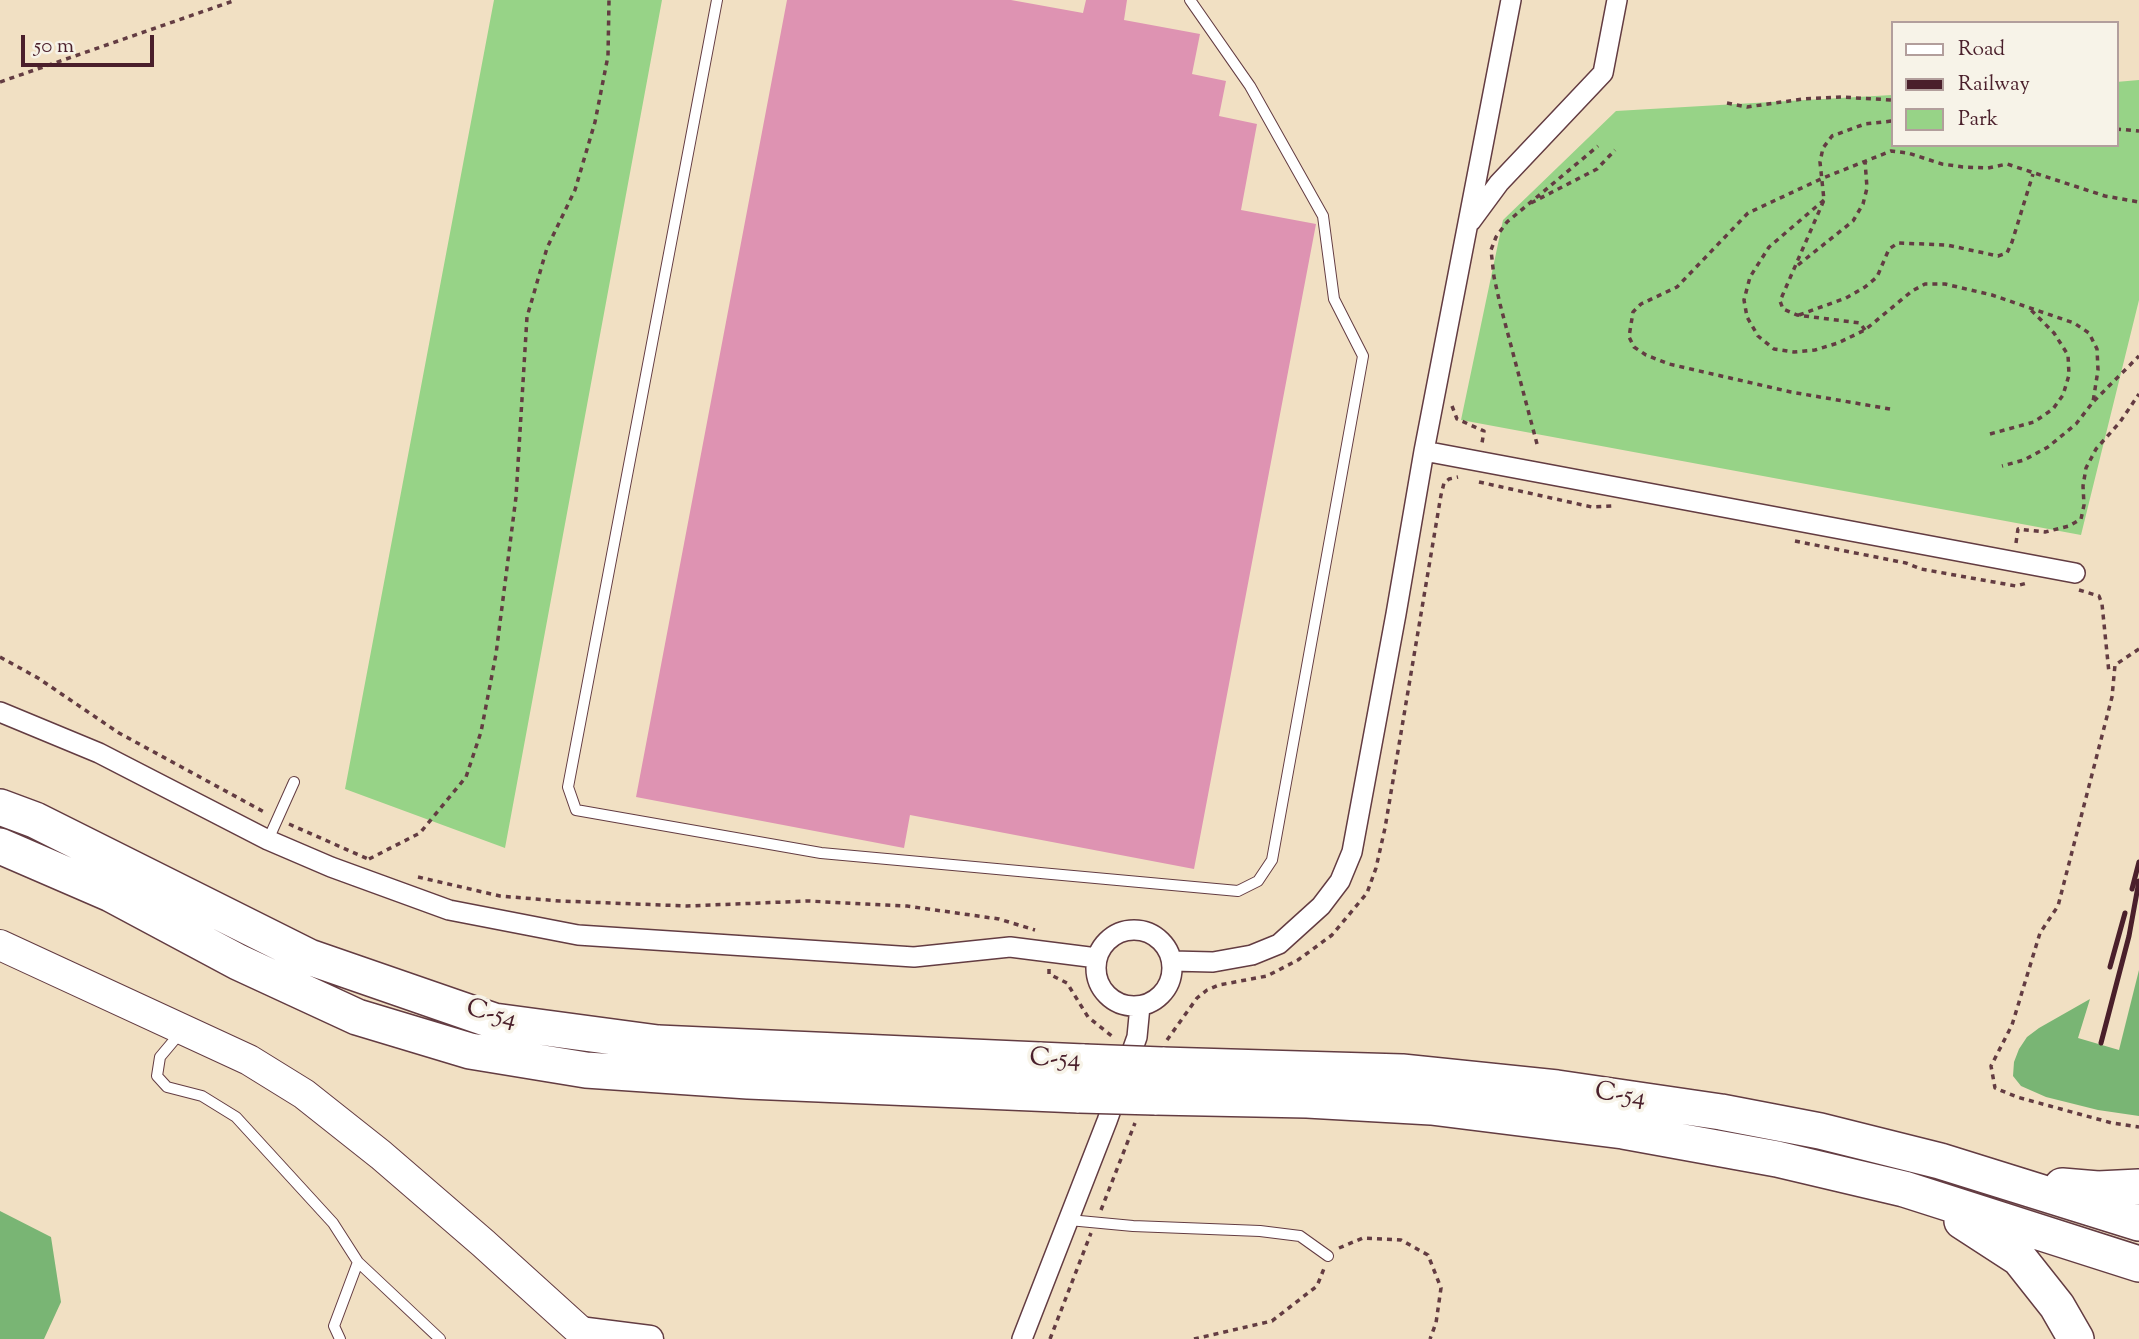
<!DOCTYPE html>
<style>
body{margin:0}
#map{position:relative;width:2139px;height:1339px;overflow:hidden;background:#f1e0c3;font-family:"Sorts Mill Goudy",serif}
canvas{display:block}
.legend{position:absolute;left:1891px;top:21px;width:228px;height:126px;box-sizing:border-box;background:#f7f3e8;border:2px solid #b29e9c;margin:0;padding:9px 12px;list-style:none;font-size:21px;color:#4a1f2b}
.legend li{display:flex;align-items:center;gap:14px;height:35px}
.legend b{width:35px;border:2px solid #b29e9c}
.scale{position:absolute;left:21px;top:35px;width:133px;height:32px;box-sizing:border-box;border:4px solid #4a1f2b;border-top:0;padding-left:9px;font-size:21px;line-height:24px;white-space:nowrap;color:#4a1f2b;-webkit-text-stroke:5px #f7f3e8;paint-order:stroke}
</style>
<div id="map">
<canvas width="2139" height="1339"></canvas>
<ul class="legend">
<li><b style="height:9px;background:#fff"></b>Road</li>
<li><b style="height:9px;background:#4a1f2b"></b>Railway</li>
<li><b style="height:19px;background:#97d387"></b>Park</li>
</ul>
<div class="scale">50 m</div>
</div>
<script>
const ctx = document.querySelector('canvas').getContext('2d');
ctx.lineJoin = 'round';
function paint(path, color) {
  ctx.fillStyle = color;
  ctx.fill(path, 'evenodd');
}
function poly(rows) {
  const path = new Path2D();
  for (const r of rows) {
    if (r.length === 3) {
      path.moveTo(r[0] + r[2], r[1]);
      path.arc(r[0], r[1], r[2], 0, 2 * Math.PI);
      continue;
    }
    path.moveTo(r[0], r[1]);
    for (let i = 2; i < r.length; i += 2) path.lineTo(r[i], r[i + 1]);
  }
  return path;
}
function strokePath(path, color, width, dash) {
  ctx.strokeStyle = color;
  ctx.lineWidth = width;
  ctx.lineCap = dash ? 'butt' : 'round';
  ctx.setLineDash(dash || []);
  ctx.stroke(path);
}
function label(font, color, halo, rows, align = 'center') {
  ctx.font = font + ' "Sorts Mill Goudy",serif';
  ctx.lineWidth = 7;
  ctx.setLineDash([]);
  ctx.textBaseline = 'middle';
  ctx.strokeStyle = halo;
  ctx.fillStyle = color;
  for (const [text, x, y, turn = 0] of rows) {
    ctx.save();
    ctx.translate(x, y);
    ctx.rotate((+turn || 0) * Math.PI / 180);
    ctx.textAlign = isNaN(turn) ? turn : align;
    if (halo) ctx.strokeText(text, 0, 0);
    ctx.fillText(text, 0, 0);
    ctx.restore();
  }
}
const green = poly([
 [494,0,662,0,505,848,345,789],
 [2139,80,2139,300,2081,535,1461,420,1503,220,1616,111,1892,95,1892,145,2116,145,2116,82]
]);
const forest = poly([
 [2139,970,2139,1116,2098,1110,2046,1097,2021,1086,2013,1076,2014,1062,2019,1049,2027,1037,2039,1028,2090,999,2078,1038,2119,1050],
 [0,1211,51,1237,61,1302,44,1339,0,1339]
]);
const building = poly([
 [787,0,1011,0,1083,13,1086,0,1127,0,1124,20,1200,34,1192,74,1226,81,1219,116,1257,124,1241,210,1316,224,1194,869,910,815,904,848,636,797]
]);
const path = poly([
 [0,82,236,0],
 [1727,103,1747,107,1803,99,1841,97,1892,100],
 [2116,129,2139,131],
 [1824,200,1769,247,1750,277,1744,300,1747,317,1758,336,1774,349,1794,352,1815,350,1838,343,1865,330,1912,291,1925,284,1945,284,1992,295,2074,323,2089,333,2097,349,2098,370,2093,402,2076,424,2048,447,2024,460,2002,466],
 [1531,203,1597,169,1615,150],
 [1798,265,1853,221,1863,204,1867,188,1865,161],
 [1799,315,1846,298,1865,287,1877,277,1889,249,1898,243,1947,245,1998,256,2007,253,2012,242,2033,174],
 [1865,330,1860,323,1797,315,1783,309,1780,301,1824,200,1820,162,1823,148,1832,136,1865,124,1892,121],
 [2094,401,2139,356],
 [1452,406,1457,419,1484,431,1482,443],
 [1890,409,1791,392,1669,364,1646,355,1634,347,1629,337,1633,312,1641,304,1677,287,1748,213,1823,178,1891,151,1908,153,1942,164,1963,167,1988,168,2007,164,2105,196,2139,202],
 [1990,434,2034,422,2053,409,2063,395,2069,375,2068,355,2054,333,2031,310],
 [1537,444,1500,304,1494,277,1491,250,1496,237,1507,222,1598,146],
 [1479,482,1592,507,1612,506],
 [1795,541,1906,563,1921,569,2016,586,2027,583],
 [2016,543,2018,529,2045,532,2069,526,2081,519,2084,505,2083,486,2086,468,2096,449,2120,422,2139,394],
 [2079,590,2099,596,2102,604,2109,673],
 [2139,649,2115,665,2112,697,2058,906,2040,933,2012,1025,1991,1066,1995,1088,2017,1097,2112,1123,2139,1127],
 [0,657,38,678,119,733,266,813],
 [289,824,368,859],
 [369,859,420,833,466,777,481,732,496,654,516,497,527,317,547,248,575,190,595,122,608,56,609,0],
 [418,877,500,896,560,901,687,906,808,901,907,906,999,919,1035,930],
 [1049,969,1049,974,1067,983,1088,1017,1113,1037],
 [1167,1040,1197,998,1207,990,1219,985,1267,976,1298,960,1332,935,1367,893,1376,868,1385,828,1441,495,1444,483,1449,479,1458,477],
 [1101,1210,1135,1123],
 [1339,1248,1363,1238,1401,1240,1428,1255,1441,1288,1436,1323,1430,1339],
 [1050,1339,1091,1233],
 [1194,1339,1272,1321,1317,1286,1325,1266]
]);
const lane = poly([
 [717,0,568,787,576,810,821,853,1238,891,1258,881,1272,860,1363,356,1334,299,1323,216,1250,86,1190,0],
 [268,840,294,782],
 [181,1032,160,1057,157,1076,167,1087,202,1096,236,1117,333,1223,358,1262,440,1339],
 [1069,1220,1133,1226,1260,1231,1300,1236,1328,1256],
 [340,1339,334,1326,358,1262]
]);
const street = poly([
 [1471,221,1499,183,1603,73,1617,0],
 [1424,451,2075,573],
 [0,712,99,753,268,840,331,867,449,910,578,935,914,957,1010,947,1097,958],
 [1134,968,38],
 [1172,961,1213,962,1252,955,1279,944,1321,906,1340,881,1352,852,1396,614,1424,451,1511,0],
 [1022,1339,1107,1121,1137,1037,1140,1006]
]);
const secondary = poly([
 [579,1330,650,1339]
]);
const primary = poly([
 [0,945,249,1060,304,1094,381,1155,483,1243,589,1339]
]);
const highway = poly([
 [0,807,35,820,309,957,494,1021,658,1043,1084,1062],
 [0,846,111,894,238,962,357,1017,470,1051,586,1070,748,1081,1079,1095],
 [1162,1065,1402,1072,1557,1088,1721,1112,1820,1131,1940,1161,2139,1223],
 [1155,1097,1307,1100,1431,1107,1623,1131,1777,1159,1904,1189,2139,1264],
 [2062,1186,2098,1189,2139,1187],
 [1962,1221,2019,1258,2057,1306,2076,1339]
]);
const rail = poly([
 [2132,889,2139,862],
 [2110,967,2125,913],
 [2101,1043,2129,936,2139,881]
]);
const highwayBridge = poly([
 [1084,1062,1162,1065],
 [1079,1095,1155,1097]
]);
const streetNames = [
 ["C-54",491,1016,14],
 ["C-54",1055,1061,2],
 ["C-54",1620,1097,8]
];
paint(green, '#97d387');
paint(forest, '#79b574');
paint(building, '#de93b2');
strokePath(lane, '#633c42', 12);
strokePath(street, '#633c42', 22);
strokePath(secondary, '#633c42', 29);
strokePath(primary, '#633c42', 32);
strokePath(highway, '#633c42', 38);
strokePath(path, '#633c42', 3.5, [5, 5]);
strokePath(lane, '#fff', 10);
strokePath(street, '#fff', 19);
strokePath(secondary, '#fff', 26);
strokePath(primary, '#fff', 30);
strokePath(highway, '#fff', 35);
strokePath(rail, '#4a1f2b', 5);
strokePath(highwayBridge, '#633c42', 38, []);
strokePath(highwayBridge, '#fff', 35);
label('26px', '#4a1f2b', '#f7f3e8', streetNames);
</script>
